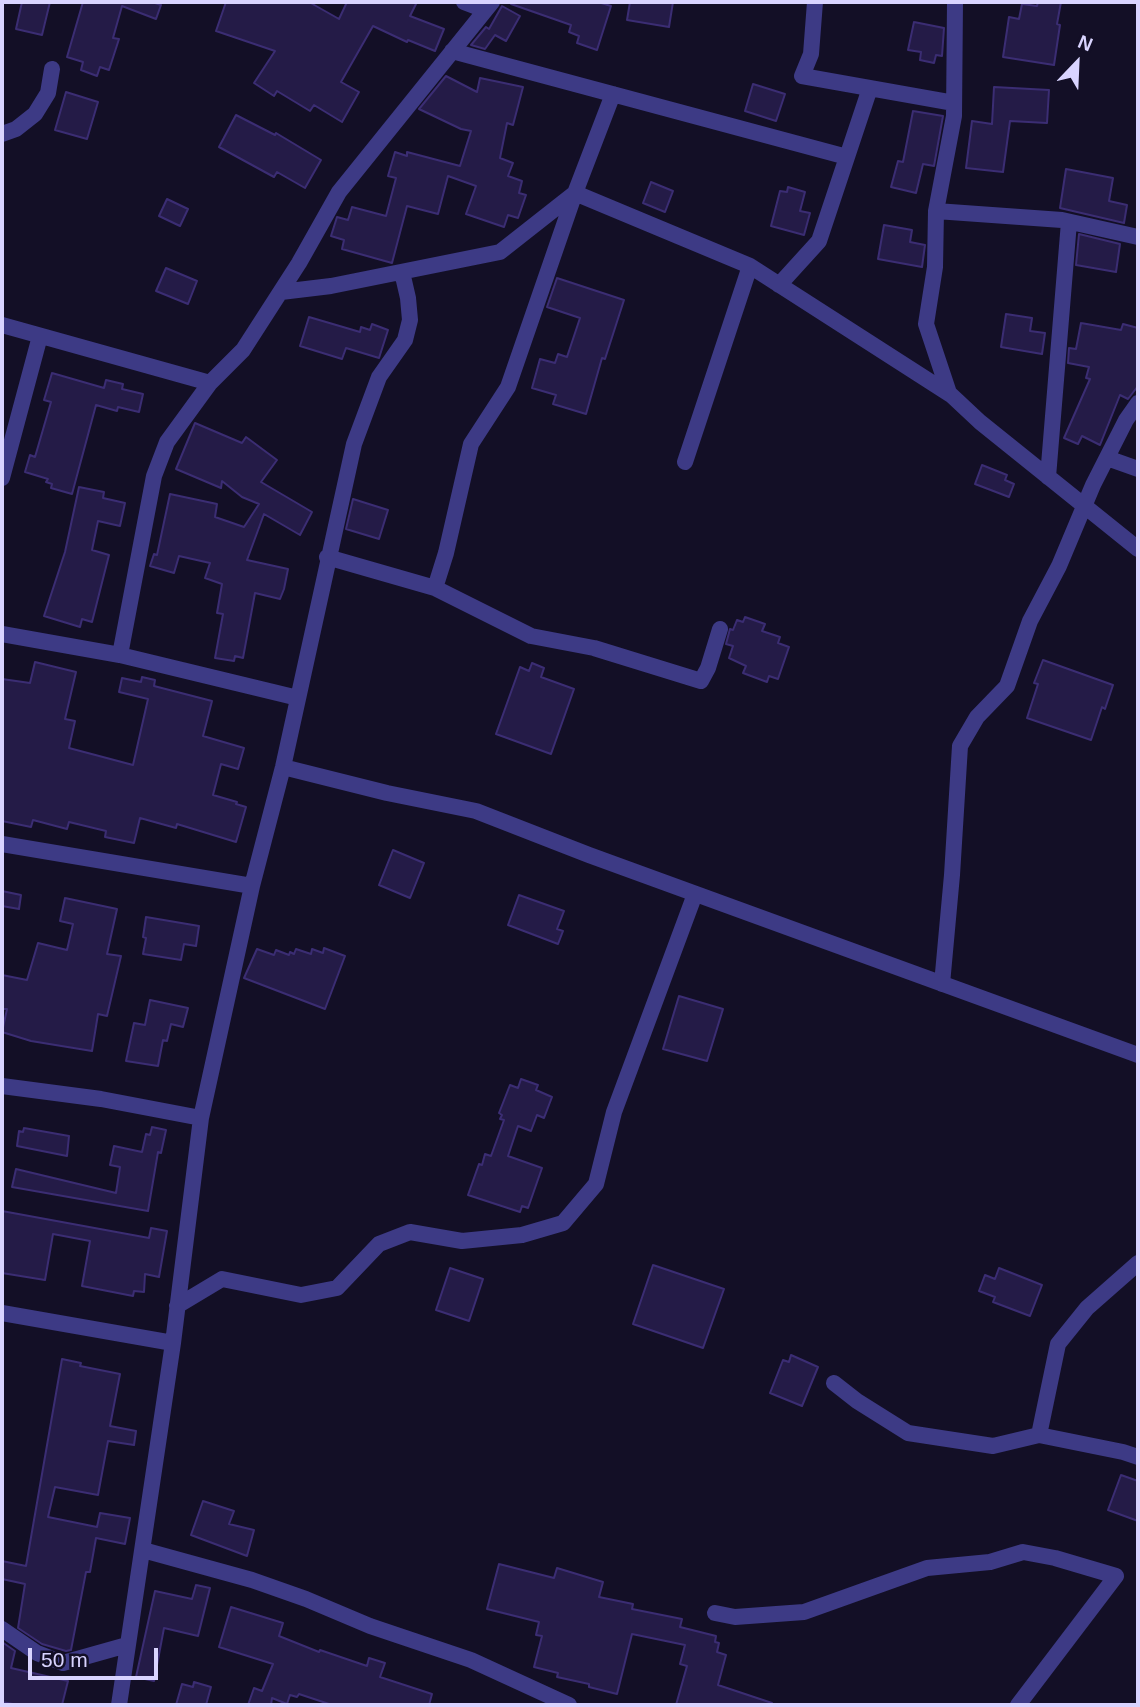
<!DOCTYPE html>
<style>
body{margin:0}
#map{position:relative;width:1140px;height:1707px;overflow:hidden;background:#130f26;font-family:Helvetica,sans-serif}
canvas{display:block}
.frame{position:absolute;inset:0;border:4px solid #d9d4ff;pointer-events:none}
.north{position:absolute;left:1042px;top:28px;width:70px;height:70px;-webkit-text-stroke:5px #130f26;paint-order:stroke;rotate:23deg;font-size:19px;font-weight:700;line-height:28px;text-align:center;color:#d9d4ff}
.north::after{content:'';display:block;margin:auto;width:24px;height:32px;background:#d9d4ff;clip-path:polygon(50% 0,100% 100%,50% 72%,0 100%)}
.scale{position:absolute;left:28px;top:1648px;width:130px;height:32px;box-sizing:border-box;border:4px solid #d9d4ff;border-top:0;padding-left:9px;font-size:21px;line-height:24px;white-space:nowrap;color:#d9d4ff;-webkit-text-stroke:5px #130f26;paint-order:stroke}
</style>
<div id="map">
<canvas width="1140" height="1707"></canvas>
<div class="frame"></div>
<div class="north">N</div>
<div class="scale">50 m</div>
</div>
<script>
const ctx = document.querySelector('canvas').getContext('2d');
ctx.lineJoin = 'round';
function paint(path, color) {
  ctx.fillStyle = color;
  ctx.fill(path, 'evenodd');
}
function poly(rows) {
  const path = new Path2D();
  for (const r of rows) {
    path.moveTo(r[0], r[1]);
    for (let i = 2; i < r.length; i += 2) path.lineTo(r[i], r[i + 1]);
  }
  return path;
}
function strokePath(path, color, width, dash) {
  ctx.strokeStyle = color;
  ctx.lineWidth = width;
  ctx.lineCap = dash ? 'butt' : 'round';
  ctx.setLineDash(dash || []);
  ctx.stroke(path);
}
const building = poly([
 [22,2,50,2,42,35,16,29,22,2],
 [83,2,152,2,161,5,156,19,122,6,113,38,119,39,109,70,100,67,97,76,81,70,83,62,67,57,83,2],
 [226,2,309,2,339,19,347,2,417,2,410,16,444,29,435,51,408,40,407,42,373,26,341,82,359,92,342,122,314,105,310,111,277,91,274,96,254,83,275,51,216,31,226,2],
 [511,2,598,2,611,6,597,50,577,43,579,36,569,32,571,25,511,4,511,2],
 [630,2,673,2,669,27,627,20,630,2],
 [1038,2,1061,2,1057,24,1060,25,1054,65,1003,57,1009,17,1019,19,1022,4,1037,6,1038,2],
 [502,6,520,16,506,41,495,35,485,49,471,45,486,27,489,29,502,6],
 [914,22,944,28,942,56,936,55,934,63,920,60,921,52,908,50,914,22],
 [446,76,477,92,480,78,523,87,513,125,507,123,500,158,513,163,508,176,522,181,519,193,526,195,518,218,508,215,504,227,466,214,476,186,448,176,438,214,407,206,392,263,342,249,344,240,331,236,337,217,348,220,352,207,386,216,396,178,388,176,395,152,407,156,407,152,460,166,471,131,461,129,419,109,446,76],
 [753,84,785,94,776,121,745,111,753,84],
 [994,87,1049,90,1047,123,1010,121,1003,172,966,168,972,121,992,124,994,87],
 [66,92,98,102,87,139,55,130,66,92],
 [913,111,943,116,934,166,923,164,916,193,891,187,898,161,903,162,913,111],
 [236,115,275,135,276,133,321,160,305,188,277,172,274,177,219,147,236,115],
 [1066,169,1113,178,1109,201,1127,205,1124,223,1060,208,1066,169],
 [651,182,673,191,665,212,643,203,651,182],
 [788,187,805,192,800,211,810,213,804,235,771,226,780,191,787,192,788,187],
 [167,199,188,209,180,226,159,216,167,199],
 [884,225,912,230,910,242,925,245,922,267,878,259,884,225],
 [1079,234,1120,244,1116,272,1076,265,1079,234],
 [166,268,197,281,188,304,156,291,166,268],
 [557,278,624,300,605,359,602,358,586,414,553,404,556,395,532,388,540,359,555,363,558,354,567,357,580,318,547,307,557,278],
 [1006,314,1032,318,1030,331,1045,333,1042,354,1001,347,1006,314],
 [309,317,360,332,361,327,370,330,372,324,388,330,379,358,346,348,342,359,300,346,309,317],
 [1081,323,1121,330,1123,324,1138,328,1138,386,1128,399,1120,395,1100,445,1082,436,1078,444,1064,438,1090,379,1086,378,1089,367,1068,363,1069,348,1076,349,1081,323],
 [52,373,104,388,106,380,123,384,122,389,143,394,139,412,118,407,117,411,96,405,72,494,51,488,52,484,46,482,48,479,25,472,30,455,35,457,51,402,44,400,52,373],
 [195,423,242,443,246,437,277,460,261,482,312,512,300,535,264,514,247,560,288,569,284,589,280,599,255,593,243,658,235,656,234,661,215,658,223,614,217,613,222,584,205,578,210,563,179,556,174,573,150,566,154,554,157,555,170,494,217,504,215,517,244,527,259,504,242,497,222,481,221,488,176,469,195,423],
 [982,465,1007,475,1005,480,1014,484,1009,497,975,484,982,465],
 [79,487,104,492,103,498,125,503,120,526,98,521,92,550,109,555,92,622,82,619,80,627,44,616,65,552,79,487],
 [353,499,388,510,379,539,346,529,353,499],
 [745,617,765,624,762,631,780,637,778,643,789,647,778,679,769,676,767,682,743,673,746,666,729,658,733,646,726,644,730,629,733,630,737,620,743,622,745,617],
 [1043,660,1113,685,1105,709,1102,707,1091,740,1027,718,1038,684,1034,683,1043,660],
 [35,662,76,672,65,719,75,721,69,748,133,765,148,699,119,692,122,678,141,682,142,677,155,680,154,686,212,701,203,736,244,748,238,769,221,764,213,795,237,802,236,804,246,807,236,842,177,824,176,828,140,818,134,843,105,837,106,831,69,822,67,829,33,820,31,827,2,821,2,679,30,683,35,662],
 [532,663,544,668,541,677,574,689,551,754,496,734,520,667,529,671,532,663],
 [393,850,424,863,410,898,379,885,393,850],
 [2,891,21,895,19,909,2,906,2,891],
 [519,895,564,911,557,929,563,931,558,944,508,925,519,895],
 [65,898,117,909,107,954,121,956,107,1016,98,1014,92,1051,31,1041,2,1032,7,1009,2,1009,2,975,27,980,38,943,67,950,73,924,60,921,65,898],
 [146,917,199,926,196,946,184,944,181,960,143,954,146,938,143,937,146,917],
 [324,948,345,956,325,1009,244,978,257,949,274,955,276,950,289,955,290,952,294,954,296,949,311,954,312,949,323,953,324,948],
 [679,996,723,1009,707,1061,663,1049,679,996],
 [150,1000,188,1008,183,1027,171,1024,167,1041,163,1040,158,1066,126,1061,134,1023,145,1025,150,1000],
 [521,1079,538,1085,536,1090,552,1097,544,1118,537,1115,531,1131,518,1126,508,1156,542,1168,528,1208,522,1206,520,1212,468,1195,479,1164,482,1165,485,1154,491,1156,504,1120,500,1119,502,1115,499,1113,510,1085,518,1088,521,1079],
 [152,1127,166,1130,161,1153,158,1152,148,1211,12,1187,16,1169,116,1193,120,1167,110,1165,114,1146,142,1152,146,1134,150,1135,152,1127],
 [24,1128,69,1136,67,1156,17,1146,19,1131,23,1132,24,1128],
 [2,1211,149,1238,151,1228,167,1231,159,1277,145,1274,144,1292,134,1291,133,1296,82,1286,90,1241,53,1234,45,1280,2,1273,2,1211],
 [653,1265,724,1289,703,1348,633,1324,653,1265],
 [450,1268,483,1279,469,1321,436,1310,450,1268],
 [999,1268,1042,1285,1030,1316,993,1302,995,1297,979,1291,985,1275,995,1279,999,1268],
 [791,1355,818,1367,802,1406,770,1393,783,1360,789,1362,791,1355],
 [62,1359,81,1363,80,1366,120,1374,110,1426,136,1431,134,1445,108,1441,98,1495,55,1487,48,1517,97,1527,100,1513,130,1518,125,1544,96,1538,90,1572,86,1572,71,1650,66,1651,42,1644,18,1628,25,1584,2,1579,2,1561,26,1566,62,1359],
 [1121,1475,1138,1481,1138,1521,1108,1510,1121,1475],
 [203,1501,234,1511,229,1524,254,1530,247,1556,191,1535,203,1501],
 [499,1564,554,1578,557,1568,603,1582,599,1597,633,1604,632,1609,682,1619,680,1627,716,1636,715,1642,719,1643,717,1652,726,1655,718,1685,772,1703,771,1705,676,1705,687,1666,680,1664,685,1645,632,1634,617,1694,589,1687,589,1684,557,1677,558,1673,534,1667,542,1636,536,1635,539,1622,487,1609,499,1564],
 [196,1585,210,1588,198,1636,164,1628,154,1681,136,1677,155,1591,192,1599,196,1585],
 [231,1607,283,1623,279,1636,319,1652,320,1650,367,1666,369,1658,385,1663,380,1677,432,1694,429,1705,332,1705,299,1694,297,1697,290,1695,287,1704,272,1698,271,1705,248,1705,254,1688,262,1691,273,1664,219,1647,231,1607],
 [2,1642,15,1651,11,1668,68,1681,62,1705,18,1705,2,1702,2,1642],
 [194,1682,211,1687,206,1705,176,1705,182,1684,193,1687,194,1682]
]);
const minor = poly([
 [464,2,485,10],
 [815,2,811,54,802,76,954,103],
 [955,2,954,116,936,211,935,267,926,324,949,393,980,422,1138,549],
 [452,51,847,157],
 [2,134,16,129,35,114,48,93,52,69],
 [936,211,1062,220,1138,237],
 [750,266,951,395],
 [779,285,819,241,870,88],
 [281,292,331,286,500,252,575,193,750,266,685,462],
 [2,325,210,383],
 [1107,458,1138,469],
 [1048,477,1069,222],
 [2,478,40,336],
 [327,557,435,588,531,636,594,648,701,681,708,668,720,629],
 [435,588,446,553,471,444,508,387,575,193,613,94],
 [2,634,120,655,298,698],
 [120,655,154,476,167,442,210,383,243,350,299,263,339,192,492,2],
 [283,767,387,793,476,811,589,855,1138,1055],
 [2,844,252,886],
 [942,984,952,875,960,746,977,717,1007,686,1030,621,1059,566,1093,485,1126,420,1138,403],
 [2,1086,101,1099,201,1118],
 [177,1306,222,1279,301,1295,337,1288,379,1244,410,1232,462,1241,522,1235,563,1223,596,1184,614,1112,695,894],
 [2,1313,173,1343],
 [834,1383,857,1401,908,1433,993,1446,1039,1435,1123,1452,1138,1457],
 [1039,1435,1058,1344,1087,1308,1138,1263],
 [143,1550,252,1580,306,1599,370,1626,471,1660,569,1705],
 [715,1613,735,1617,804,1612,927,1568,990,1562,1023,1552,1055,1558,1116,1576,1018,1705],
 [2,1629,37,1653,63,1663,127,1645],
 [119,1705,173,1343,201,1118,252,886,283,767,354,444,379,377,405,340,410,320,408,298,402,272]
]);
paint(building, '#241b47');
strokePath(building, '#3b2d73', 2);
strokePath(minor, '#3d3a85', 16);
</script>
